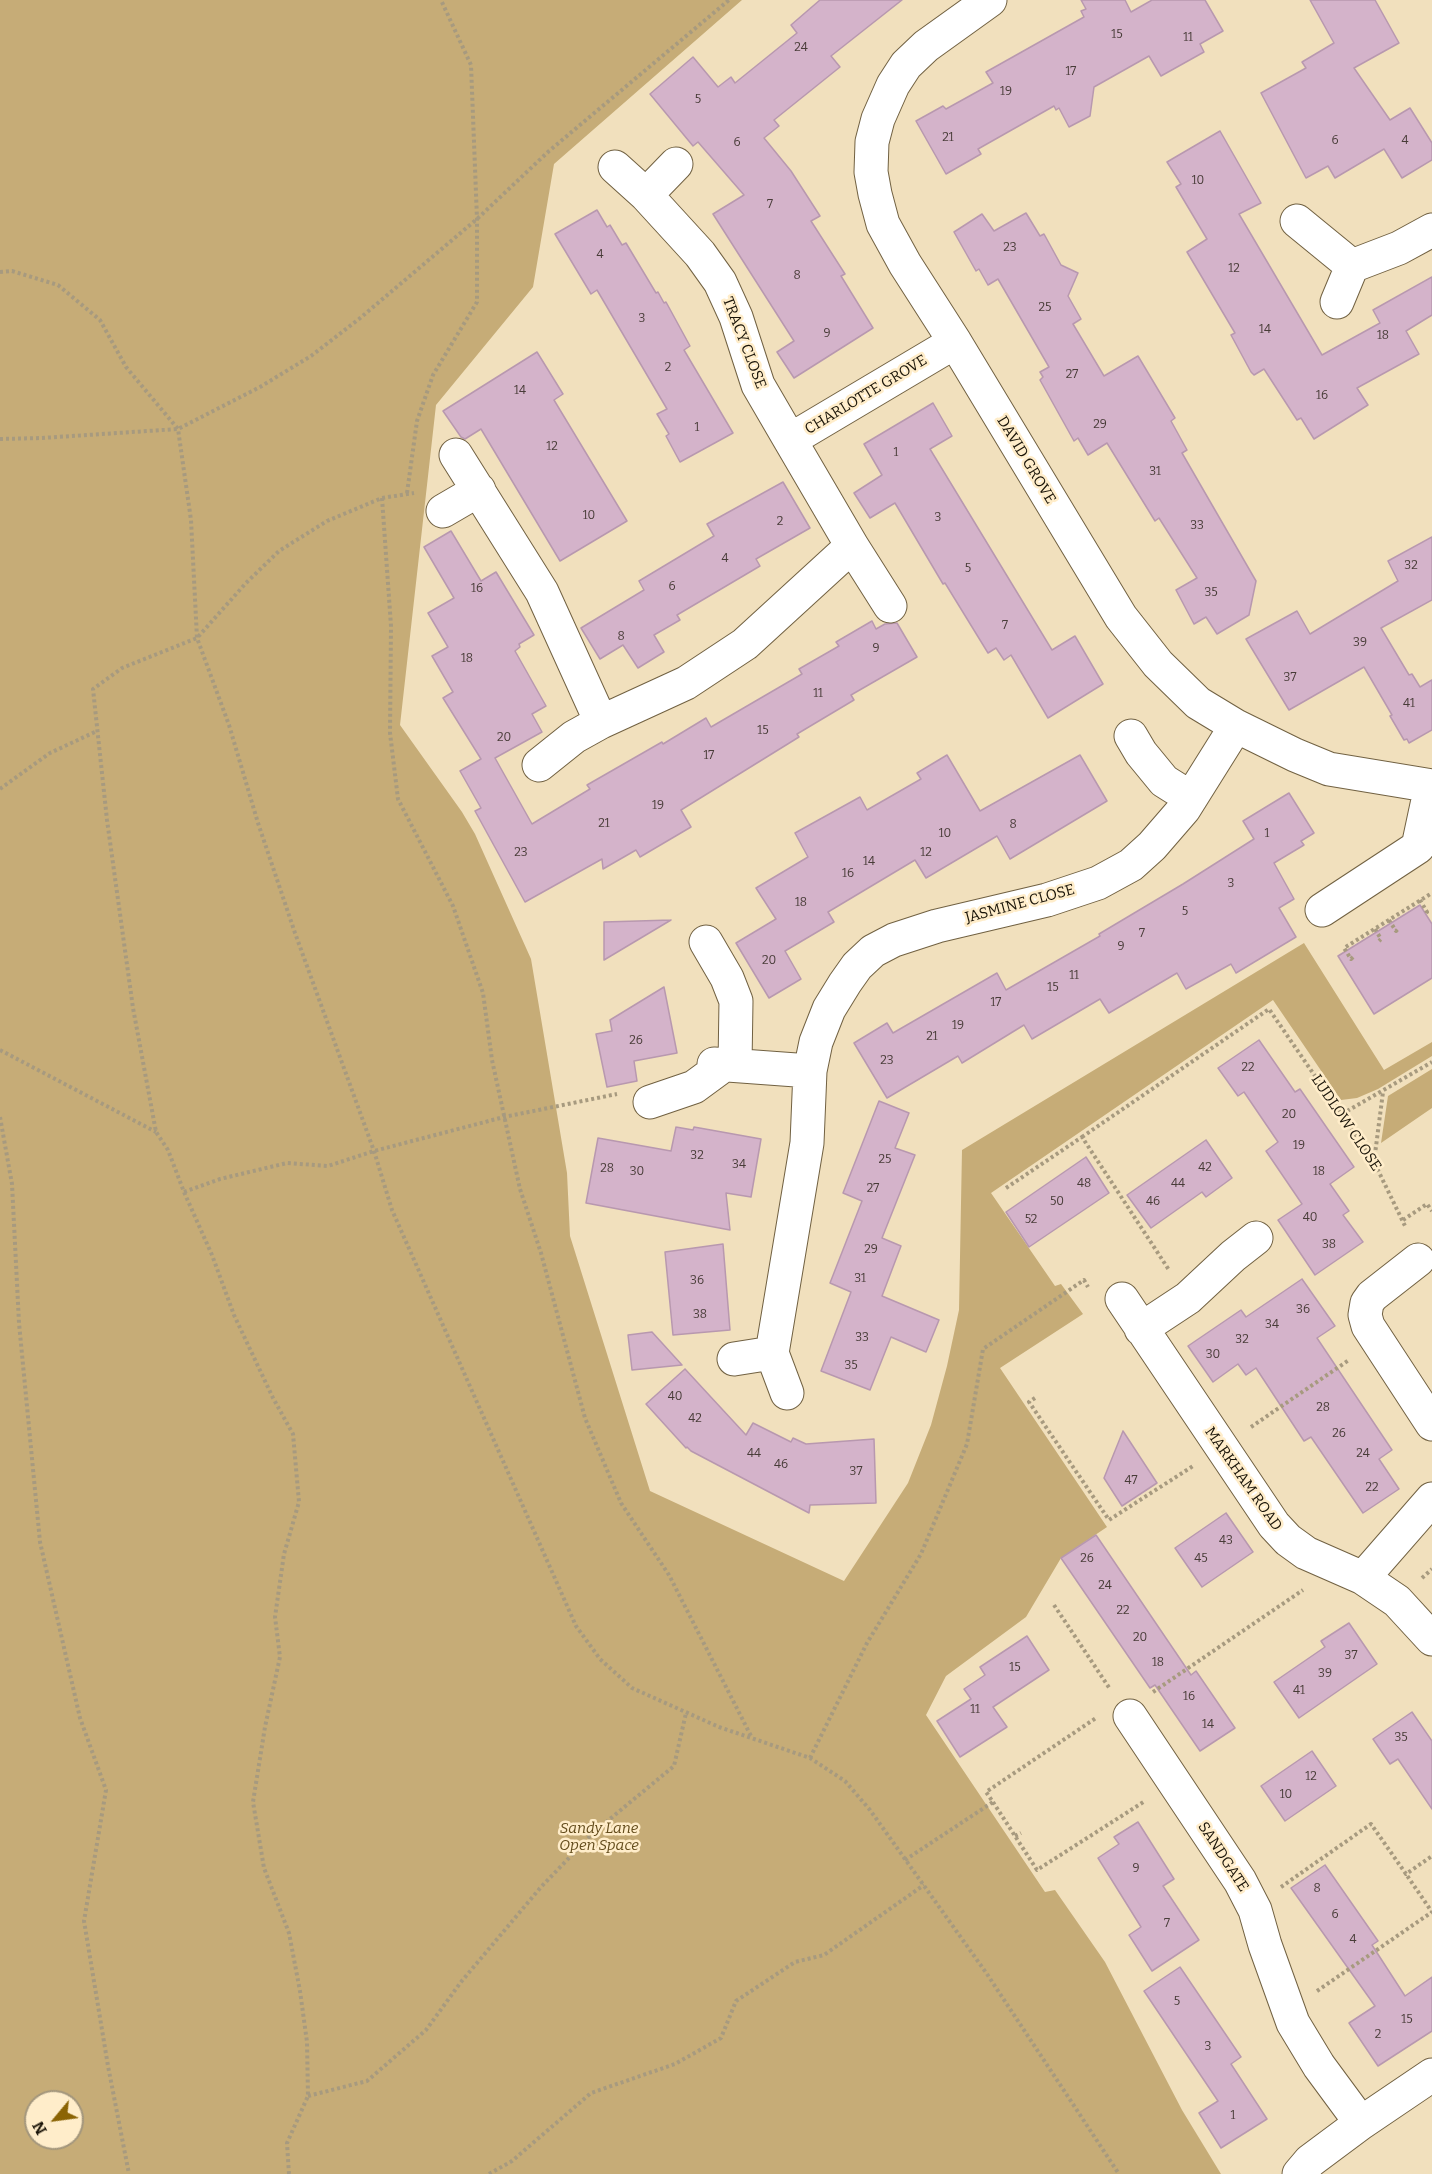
<!DOCTYPE html>
<style>
body{margin:0}
#map{position:relative;width:1432px;height:2174px;overflow:hidden;background:#f1e0bd;font-family:Bitter,serif}
canvas{display:block}
.north{position:absolute;left:24px;top:2090px;width:60px;height:60px;box-sizing:border-box;background:#ffedca;border:2px solid #a3967c;border-radius:50%;rotate:241deg;font-size:16px;font-weight:700;line-height:24px;text-align:center;color:#1a1408}
.north::after{content:'';display:block;margin:auto;width:21px;height:27px;background:#8b6404;clip-path:polygon(50% 0,100% 100%,50% 72%,0 100%)}
</style>
<div id="map">
<canvas width="1432" height="2174"></canvas>
<div class="north">N</div>
</div>
<script>
const ctx = document.querySelector('canvas').getContext('2d');
ctx.lineJoin = 'round';
function paint(path, color) {
  ctx.fillStyle = color;
  ctx.fill(path, 'evenodd');
}
function poly(rows) {
  const path = new Path2D();
  for (const r of rows) {
    path.moveTo(r[0], r[1]);
    for (let i = 2; i < r.length; i += 2) path.lineTo(r[i], r[i + 1]);
  }
  return path;
}
function strokePath(path, color, width, dash) {
  ctx.strokeStyle = color;
  ctx.lineWidth = width;
  ctx.lineCap = dash ? 'butt' : 'round';
  ctx.setLineDash(dash || []);
  ctx.stroke(path);
}
function label(font, color, halo, rows, align = 'center') {
  ctx.font = font + ' Bitter,serif';
  ctx.lineWidth = 5;
  ctx.setLineDash([]);
  ctx.textBaseline = 'middle';
  ctx.strokeStyle = halo;
  ctx.fillStyle = color;
  for (const [text, x, y, turn = 0] of rows) {
    ctx.save();
    ctx.translate(x, y);
    ctx.rotate((+turn || 0) * Math.PI / 180);
    ctx.textAlign = isNaN(turn) ? turn : align;
    if (halo) ctx.strokeText(text, 0, 0);
    ctx.fillText(text, 0, 0);
    ctx.restore();
  }
}
const green = poly([
 [0,0,742,0,554,164,533,287,436,405,400,725,462,812,475,834,531,959,567,1173,570,1236,650,1491,844,1581,908,1483,931,1425,947,1366,959,1310,962,1150,1304,943,1384,1070,1432,1042,1432,1056,1378,1089,1357,1098,1341,1100,1273,1000,991,1193,1055,1286,1061,1284,1083,1314,1000,1368,1107,1527,1061,1558,1026,1617,946,1676,926,1715,1045,1892,1055,1890,1105,1962,1182,2110,1221,2174,0,2174],
 [36,2102,72,2102,72,2138,36,2138],
 [1432,1069,1432,1108,1381,1143,1388,1096]
]);
const building = poly([
 [820,0,902,0,831,56,840,67,774,120,779,126,764,138,791,171,820,216,811,221,845,274,841,276,873,328,794,378,777,352,794,341,713,214,744,195,698,142,693,146,650,94,693,57,718,87,731,77,735,83,797,33,791,25,820,0],
 [1081,0,1125,0,1131,12,1152,0,1205,0,1223,31,1200,44,1204,52,1161,76,1149,56,1094,87,1090,116,1069,127,1059,108,1056,110,1054,106,978,149,981,154,946,174,916,121,943,106,946,109,993,83,986,72,1084,17,1081,11,1086,9,1081,0],
 [1310,0,1375,0,1399,43,1354,68,1390,120,1410,108,1432,143,1432,160,1402,178,1384,149,1335,178,1328,166,1306,178,1261,93,1306,68,1302,62,1334,43,1310,0],
 [1220,131,1261,203,1239,214,1322,355,1380,323,1373,310,1432,277,1432,315,1406,331,1419,354,1357,388,1368,405,1314,439,1301,418,1297,420,1264,369,1254,375,1251,372,1231,335,1235,333,1187,252,1207,239,1176,187,1181,184,1167,162,1220,131],
 [597,210,607,227,610,225,622,245,626,243,656,293,658,292,664,303,666,302,690,346,684,350,733,433,680,462,666,436,669,434,657,414,667,409,597,290,591,294,555,234,597,210],
 [1026,213,1040,236,1044,234,1061,265,1078,273,1068,296,1081,319,1073,324,1104,376,1138,356,1175,418,1171,421,1187,450,1182,453,1256,581,1249,615,1217,634,1206,617,1194,624,1176,590,1197,578,1159,518,1155,521,1107,443,1088,455,1078,438,1074,441,1040,380,1043,377,1040,372,1049,367,998,279,988,285,979,269,976,271,954,232,982,214,994,231,1026,213],
 [537,352,563,394,554,400,627,521,560,561,481,429,465,439,461,437,443,411,537,352],
 [933,403,952,436,930,449,1052,650,1075,636,1103,684,1048,718,1011,655,1004,660,996,648,988,653,945,583,943,584,895,503,870,518,854,493,882,475,864,444,933,403],
 [783,482,810,528,756,559,760,566,677,615,680,620,654,635,664,652,638,668,623,645,600,659,581,628,644,590,639,581,714,536,707,524,783,482],
 [451,531,481,581,496,572,534,635,519,644,520,647,515,651,546,706,532,714,542,732,495,758,532,824,590,789,587,785,662,742,663,744,706,718,711,727,802,674,799,669,839,646,836,642,872,621,876,629,885,624,897,623,917,657,851,695,854,700,797,734,799,737,681,810,691,827,640,857,636,850,603,869,602,859,525,902,475,811,481,808,460,771,481,759,443,698,453,692,432,656,448,647,428,613,454,598,424,547,451,531],
 [1432,537,1432,600,1381,628,1409,675,1412,674,1420,687,1432,680,1432,730,1409,743,1407,739,1404,740,1390,716,1392,715,1364,667,1289,710,1246,639,1297,611,1310,634,1398,581,1388,561,1432,537],
 [947,755,980,811,1080,755,1107,801,1010,859,997,836,926,878,915,860,828,912,834,922,785,951,801,979,769,998,736,943,776,919,756,888,808,857,795,833,860,797,867,810,921,779,917,773,947,755],
 [1289,793,1314,833,1301,841,1304,845,1274,863,1294,899,1279,908,1296,937,1236,973,1231,964,1186,989,1177,973,1109,1013,1100,999,1032,1039,1024,1025,962,1063,958,1056,887,1098,854,1043,887,1023,893,1033,997,973,1006,990,1100,936,1099,934,1183,884,1254,839,1243,821,1289,793],
 [1420,905,1432,924,1432,978,1374,1014,1338,956,1420,905],
 [671,920,604,960,604,922,671,920],
 [664,987,677,1053,634,1061,637,1081,607,1087,596,1034,612,1031,610,1020,664,987],
 [1259,1040,1295,1092,1300,1089,1354,1167,1330,1184,1349,1211,1343,1215,1363,1242,1315,1275,1278,1220,1302,1204,1266,1151,1278,1142,1244,1092,1238,1096,1218,1068,1259,1040],
 [879,1101,909,1113,895,1148,915,1155,882,1238,901,1246,882,1296,939,1320,926,1352,891,1337,870,1390,821,1371,851,1292,830,1283,862,1201,843,1193,879,1101],
 [676,1127,693,1130,694,1127,761,1139,751,1197,726,1193,730,1230,586,1203,598,1138,671,1151,676,1127],
 [1206,1140,1232,1178,1206,1197,1202,1192,1151,1228,1127,1195,1206,1140],
 [1086,1157,1109,1193,1029,1247,1006,1212,1086,1157],
 [723,1244,730,1330,673,1335,665,1252,723,1244],
 [1302,1279,1335,1326,1317,1338,1392,1450,1379,1459,1399,1489,1363,1513,1311,1437,1304,1441,1256,1368,1246,1375,1238,1364,1213,1382,1188,1346,1241,1310,1246,1317,1302,1279],
 [652,1332,682,1365,632,1370,628,1335,652,1332],
 [685,1369,746,1435,753,1423,791,1442,793,1438,806,1444,874,1439,876,1503,810,1505,809,1513,691,1451,687,1447,686,1448,646,1404,685,1369],
 [1123,1431,1157,1483,1122,1506,1104,1478,1123,1431],
 [1226,1513,1253,1552,1202,1587,1175,1548,1226,1513],
 [1096,1535,1191,1675,1196,1671,1235,1728,1200,1751,1155,1685,1150,1688,1061,1558,1096,1535],
 [1349,1623,1377,1664,1299,1718,1274,1682,1325,1647,1321,1641,1349,1623],
 [1027,1636,1049,1670,993,1707,1007,1727,960,1757,937,1721,971,1699,964,1689,985,1675,980,1667,1027,1636],
 [1412,1712,1432,1741,1432,1809,1398,1759,1390,1764,1373,1739,1412,1712],
 [1312,1751,1336,1786,1285,1821,1261,1786,1312,1751],
 [1138,1822,1174,1879,1163,1886,1199,1940,1152,1971,1129,1935,1141,1927,1098,1858,1119,1844,1114,1837,1138,1822],
 [1325,1865,1378,1941,1372,1945,1405,1996,1432,1977,1432,2031,1378,2066,1349,2023,1375,2006,1291,1888,1325,1865],
 [1180,1967,1241,2057,1231,2064,1267,2119,1221,2148,1199,2113,1218,2101,1144,1991,1180,1967]
]);
const path = poly([
 [0,272,12,271,58,285,100,320,126,367,178,429,191,520,197,638,229,725,258,823,295,933,374,1151,392,1210,576,1626,600,1659,632,1688,719,1727,810,1758,845,1781,870,1810,987,1974,1119,2174],
 [0,439,42,438,178,429,260,387,311,356,359,319,477,219,549,151,729,0],
 [407,493,417,421,433,375,477,302,477,219,471,65,441,0],
 [382,498,391,626,390,733,398,799,453,906,483,993,492,1060,520,1189,541,1253,585,1418,621,1503,669,1575,751,1736],
 [0,789,50,753,97,731],
 [1420,900,1427,912,1425,913],
 [1389,920,1396,931,1398,929],
 [1375,929,1381,939,1379,941],
 [1353,957,1351,959,1344,948,1432,893],
 [0,1050,156,1132],
 [1342,1114,1432,1062],
 [0,1117,12,1184,19,1323,40,1542,80,1718,106,1790,84,1921,108,2066,129,2174],
 [1082,1137,1269,1009,1374,1162,1406,1228],
 [1374,1162,1383,1092],
 [1006,1188,1082,1137,1169,1270],
 [184,1192,220,1179,287,1163,328,1166,374,1151,504,1117,617,1094],
 [1403,1220,1427,1204,1432,1211],
 [1035,1398,1029,1402,1109,1520,1193,1466],
 [1251,1427,1349,1360],
 [1422,1578,1432,1569],
 [1054,1605,1110,1689],
 [1153,1692,1303,1590],
 [810,1758,867,1643,921,1554,967,1444,983,1349,1084,1280,1088,1287],
 [993,1802,1037,1870,1145,1801],
 [1015,1836,1021,1833],
 [905,1860,993,1802,986,1792,1096,1718],
 [1281,1887,1371,1824,1406,1874,1432,1856],
 [1317,1991,1432,1912,1406,1874],
 [308,2096,367,2081,426,2030,461,1982,541,1887,593,1833,674,1766,686,1713],
 [289,2174,287,2143,308,2096,307,2042,300,1991,289,1933,264,1868,253,1802,265,1727,280,1657,275,1617,284,1554,299,1502,293,1434,273,1398,234,1315,212,1255,184,1192,168,1150,156,1132,133,1008,107,820,93,689,122,668,197,638,246,583,279,551,327,521,382,498,414,493],
 [489,2174,512,2161,591,2093,675,2064,721,2038,736,2001,795,1962,824,1955,924,1885]
]);
const minor = poly([
 [990,0,926,46,906,65,893,85,878,119,872,142,871,172,875,194,883,224,905,264,955,342,1121,617,1158,664,1198,703,1236,726,1295,755,1329,769,1432,786],
 [615,167,646,195,700,254,720,282,736,317,758,385,790,440],
 [646,195,676,164],
 [1297,221,1352,266,1337,302],
 [1352,266,1399,248,1432,230],
 [456,455,542,592,601,722],
 [443,511,479,490],
 [852,546,890,606],
 [1131,736,1141,753,1164,781,1191,798],
 [539,765,574,737,601,722,686,683,745,644,852,546,790,440,955,342],
 [1322,910,1418,847,1431,786],
 [706,942,727,978,736,1001,735,1065],
 [714,1064,810,1071],
 [650,1102,694,1087,724,1065],
 [1418,1260,1372,1296,1367,1303,1365,1315,1368,1326,1432,1424],
 [1122,1299,1274,1525,1288,1540,1306,1553,1363,1578,1397,1601,1432,1639],
 [1141,1329,1188,1298,1233,1256,1256,1238],
 [734,1359,772,1353],
 [787,1393,772,1353,807,1143,810,1071,816,1042,829,1009,845,983,857,966,873,951,894,940,937,926,1047,900,1098,883,1131,865,1152,846,1184,809,1236,726],
 [1363,1578,1432,1499],
 [1130,1716,1240,1881,1255,1910,1265,1945,1293,2023,1319,2066,1361,2123],
 [1299,2174,1310,2161,1361,2123,1432,2075]
]);
const numberNames = [
 ["15",1117,35],
 ["11",1188,38],
 ["24",801,48],
 ["17",1071,72],
 ["19",1006,92],
 ["5",698,100],
 ["21",948,138],
 ["6",1335,141],
 ["4",1405,141],
 ["6",737,143],
 ["10",1198,181],
 ["7",770,205],
 ["23",1010,248],
 ["4",600,255],
 ["12",1234,269],
 ["8",797,276],
 ["25",1045,308],
 ["3",642,319],
 ["14",1265,330],
 ["9",827,334],
 ["18",1383,336],
 ["2",668,368],
 ["27",1072,375],
 ["14",520,391],
 ["16",1322,396],
 ["29",1100,425],
 ["1",697,428],
 ["12",552,447],
 ["1",896,453],
 ["31",1155,472],
 ["10",589,516],
 ["3",938,518],
 ["2",780,522],
 ["33",1197,526],
 ["4",725,559],
 ["32",1411,566],
 ["5",968,569],
 ["6",672,587],
 ["16",477,589],
 ["35",1211,593],
 ["7",1005,626],
 ["8",621,637],
 ["39",1360,643],
 ["9",876,649],
 ["18",467,659],
 ["37",1290,678],
 ["11",818,694],
 ["41",1409,704],
 ["15",763,731],
 ["20",504,738],
 ["17",709,756],
 ["19",658,806],
 ["21",604,824],
 ["8",1013,825],
 ["10",945,834],
 ["1",1267,834],
 ["23",521,853],
 ["12",926,853],
 ["14",869,862],
 ["16",848,874],
 ["3",1231,884],
 ["18",801,903],
 ["5",1185,912],
 ["7",1142,934],
 ["9",1121,947],
 ["20",769,961],
 ["11",1074,976],
 ["15",1053,988],
 ["17",996,1003],
 ["19",958,1026],
 ["21",932,1037],
 ["26",636,1041],
 ["23",887,1061],
 ["22",1248,1068],
 ["20",1289,1115],
 ["19",1299,1146],
 ["32",697,1156],
 ["25",885,1160],
 ["34",739,1165],
 ["42",1205,1168],
 ["28",607,1169],
 ["30",637,1172],
 ["18",1319,1172],
 ["48",1084,1184],
 ["44",1178,1184],
 ["27",873,1189],
 ["50",1057,1202],
 ["46",1153,1202],
 ["40",1310,1218],
 ["52",1031,1220],
 ["38",1329,1245],
 ["29",871,1250],
 ["31",860,1279],
 ["36",697,1281],
 ["36",1303,1310],
 ["38",700,1315],
 ["34",1272,1325],
 ["33",862,1338],
 ["32",1242,1340],
 ["30",1213,1355],
 ["35",851,1366],
 ["40",675,1397],
 ["28",1323,1408],
 ["42",695,1419],
 ["26",1339,1434],
 ["44",754,1454],
 ["24",1363,1454],
 ["46",781,1465],
 ["37",856,1472],
 ["47",1131,1481],
 ["22",1372,1488],
 ["43",1226,1541],
 ["26",1087,1559],
 ["45",1201,1559],
 ["24",1105,1586],
 ["22",1123,1611],
 ["20",1140,1638],
 ["37",1351,1656],
 ["18",1158,1663],
 ["15",1015,1668],
 ["39",1325,1674],
 ["41",1299,1691],
 ["16",1189,1697],
 ["11",975,1710],
 ["14",1208,1725],
 ["35",1401,1738],
 ["12",1311,1777],
 ["10",1286,1795],
 ["9",1136,1869],
 ["8",1317,1889],
 ["6",1335,1915],
 ["7",1167,1924],
 ["4",1353,1940],
 ["5",1177,2002],
 ["15",1407,2020],
 ["2",1378,2035],
 ["3",1208,2047],
 ["1",1233,2116]
];
const streetNames = [
 ["TRACY CLOSE",744,343,69],
 ["CHARLOTTE GROVE",866,395,-31],
 ["DAVID GROVE",1026,460,59],
 ["JASMINE CLOSE",1020,904,-15],
 ["LUDLOW CLOSE",1346,1123,56],
 ["MARKHAM ROAD",1243,1479,55],
 ["SANDGATE",1223,1857,57]
];
const parkNames = [
 ["Sandy Lane",599,1829],
 ["Open Space",599,1846]
];
paint(green, '#c6ac77');
paint(building, '#d4b3ca');
strokePath(building, '#b898af', 1.5);
strokePath(minor, '#716142', 35);
strokePath(path, '#a79a7f', 4, [3, 3]);
strokePath(minor, '#fff', 33);
label('12px', '#483c38', null, numberNames);
label('15px', '#1a1408', '#ffedca', streetNames);
label('italic 15px', '#644d1d', '#ffedca', parkNames);
</script>
